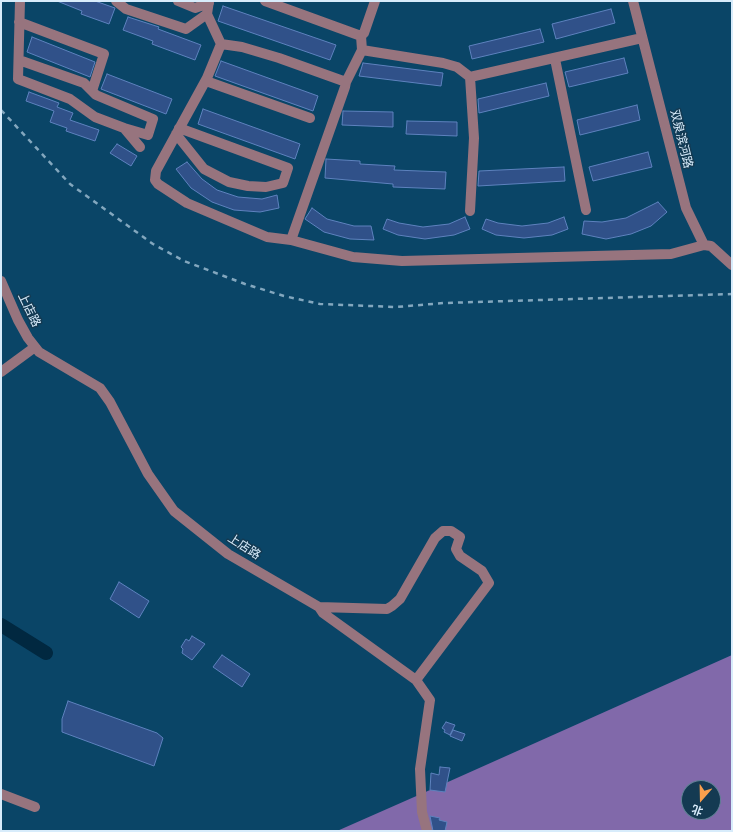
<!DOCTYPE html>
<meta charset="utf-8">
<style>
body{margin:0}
#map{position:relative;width:733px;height:832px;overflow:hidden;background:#0a4567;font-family:"PT Serif","Noto Sans SC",serif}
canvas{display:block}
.frame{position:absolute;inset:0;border:2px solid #d8ecfb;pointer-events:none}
.north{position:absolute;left:681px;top:780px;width:40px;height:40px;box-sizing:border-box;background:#143a52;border:1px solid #628196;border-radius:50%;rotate:200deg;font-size:11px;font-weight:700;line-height:16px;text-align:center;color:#d8ecfb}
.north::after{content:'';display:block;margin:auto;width:14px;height:18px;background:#f99f4d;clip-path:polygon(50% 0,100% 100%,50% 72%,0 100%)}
</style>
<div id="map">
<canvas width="733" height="832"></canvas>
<div class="frame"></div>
<div class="north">北</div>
</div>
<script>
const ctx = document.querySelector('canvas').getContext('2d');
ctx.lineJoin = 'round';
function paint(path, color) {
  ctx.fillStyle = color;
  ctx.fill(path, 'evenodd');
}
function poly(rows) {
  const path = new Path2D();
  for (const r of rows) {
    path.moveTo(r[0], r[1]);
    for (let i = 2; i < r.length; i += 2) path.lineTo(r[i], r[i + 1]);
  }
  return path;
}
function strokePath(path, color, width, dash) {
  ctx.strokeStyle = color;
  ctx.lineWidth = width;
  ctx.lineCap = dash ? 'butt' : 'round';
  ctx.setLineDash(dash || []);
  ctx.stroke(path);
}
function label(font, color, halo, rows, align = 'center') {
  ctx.font = font + ' "PT Serif","Noto Sans SC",serif';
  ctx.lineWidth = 3;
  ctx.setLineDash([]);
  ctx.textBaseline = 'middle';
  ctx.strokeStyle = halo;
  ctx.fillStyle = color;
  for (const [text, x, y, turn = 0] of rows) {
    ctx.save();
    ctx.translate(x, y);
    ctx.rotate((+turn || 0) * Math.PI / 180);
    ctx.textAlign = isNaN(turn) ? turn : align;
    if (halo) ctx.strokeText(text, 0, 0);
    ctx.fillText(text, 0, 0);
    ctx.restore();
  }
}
const forest = poly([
 [732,655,732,831,337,831,430,790],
 [689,788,713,788,713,812,689,812]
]);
const river = poly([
 [1,625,46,653]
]);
const building = poly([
 [57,1,95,1,115,8,109,24,81,14,82,11,57,1],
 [223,6,336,45,330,60,218,21,223,6],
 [611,9,615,23,556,39,552,24,611,9],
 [128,17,159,27,158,29,201,45,195,60,152,44,153,41,123,30,128,17],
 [540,29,544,42,472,59,469,46,540,29],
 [32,37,95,62,90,77,27,52,32,37],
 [624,58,628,73,569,87,565,72,624,58],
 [221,61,318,96,313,111,215,76,221,61],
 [363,63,443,73,441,86,359,76,363,63],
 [107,74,172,99,166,114,101,89,107,74],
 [546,83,549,96,479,113,478,99,546,83],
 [29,92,59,103,57,107,73,113,70,120,99,130,95,141,66,131,67,128,50,122,54,111,26,101,29,92],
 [637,105,640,120,580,135,577,120,637,105],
 [203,109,300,144,295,159,198,124,203,109],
 [343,111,393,112,393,127,342,125,343,111],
 [407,121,457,122,457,136,406,134,407,121],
 [117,144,137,156,131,166,110,153,117,144],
 [648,152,652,167,593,181,589,167,648,152],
 [326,159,360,161,360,164,395,166,394,170,446,172,445,189,393,187,393,184,325,178,326,159],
 [187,162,202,179,217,190,238,197,262,199,277,195,279,208,260,212,234,210,212,202,191,188,176,169,187,162],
 [564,167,565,181,478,186,479,171,564,167],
 [658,202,667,212,651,226,631,234,606,239,582,234,584,221,602,222,626,218,658,202],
 [312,208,327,219,354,226,371,226,374,240,350,239,324,232,305,219,312,208],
 [465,217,470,229,454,235,425,239,398,235,383,229,387,219,399,223,423,227,449,224,465,217],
 [564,217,568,229,552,235,524,238,496,235,482,229,486,219,498,223,522,226,548,223,564,217],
 [119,582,149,601,139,618,110,599,119,582],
 [192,636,205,644,192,660,182,653,183,649,181,647,186,639,189,641,192,636],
 [222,655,250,674,242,687,213,667,222,655],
 [68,701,157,733,163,738,154,766,62,732,62,719,68,701],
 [446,722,455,725,450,735,444,732,445,730,442,728,446,722],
 [453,730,465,734,462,741,450,736,453,730],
 [440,767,450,768,445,792,430,790,431,773,439,775,440,767],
 [430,816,440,818,439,820,447,822,445,831,433,831,430,816]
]);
const minor = poly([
 [20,1,18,79,70,99,95,117,124,128,140,147],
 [116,1,126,9,186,29,207,14],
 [178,1,195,8,209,3],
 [209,1,207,14,221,44,207,78,156,171,155,180,158,184,187,203,267,237,291,240,353,257,402,261,671,254,704,245,711,246,732,265],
 [265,1,361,36],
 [633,1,686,208,704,245],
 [19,22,104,54,92,91],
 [221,44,242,47,279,58,346,82],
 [362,50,443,63,457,67,470,77,474,138,470,211],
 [555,59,586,210],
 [19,60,84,83,96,95,153,119,148,135,124,128],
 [470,77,642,38],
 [206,81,310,118],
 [176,134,204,169,229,182,248,186,266,187,283,183,288,168,179,128],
 [291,240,345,87,346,82,362,50,361,36,364,33,375,1],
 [1,281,18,320,28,338,39,352,100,388,110,402,148,474,174,511,228,554,319,607,323,613,416,680,430,700,420,769,422,812,427,831],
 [1,372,35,347],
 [319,607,387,609,392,606,400,599,435,538,443,531,451,531,460,537,456,549,460,556,482,571,489,583,416,680],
 [1,794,35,807]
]);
const rail = poly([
 [1,110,70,184,153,244,184,261,245,284,284,296,320,304,396,307,444,303,732,294]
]);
const streetNames = [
 ["双泉滨河路",681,139,76],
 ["上店路",29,310,64],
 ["上店路",244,547,33]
];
paint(forest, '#8169aa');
strokePath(river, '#012840', 14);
paint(building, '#305189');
strokePath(building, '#5e82be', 1);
strokePath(minor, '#97747e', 10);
strokePath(rail, '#83a7be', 2.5, [5, 5]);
label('12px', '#d8ecfb', '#143a52', streetNames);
</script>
